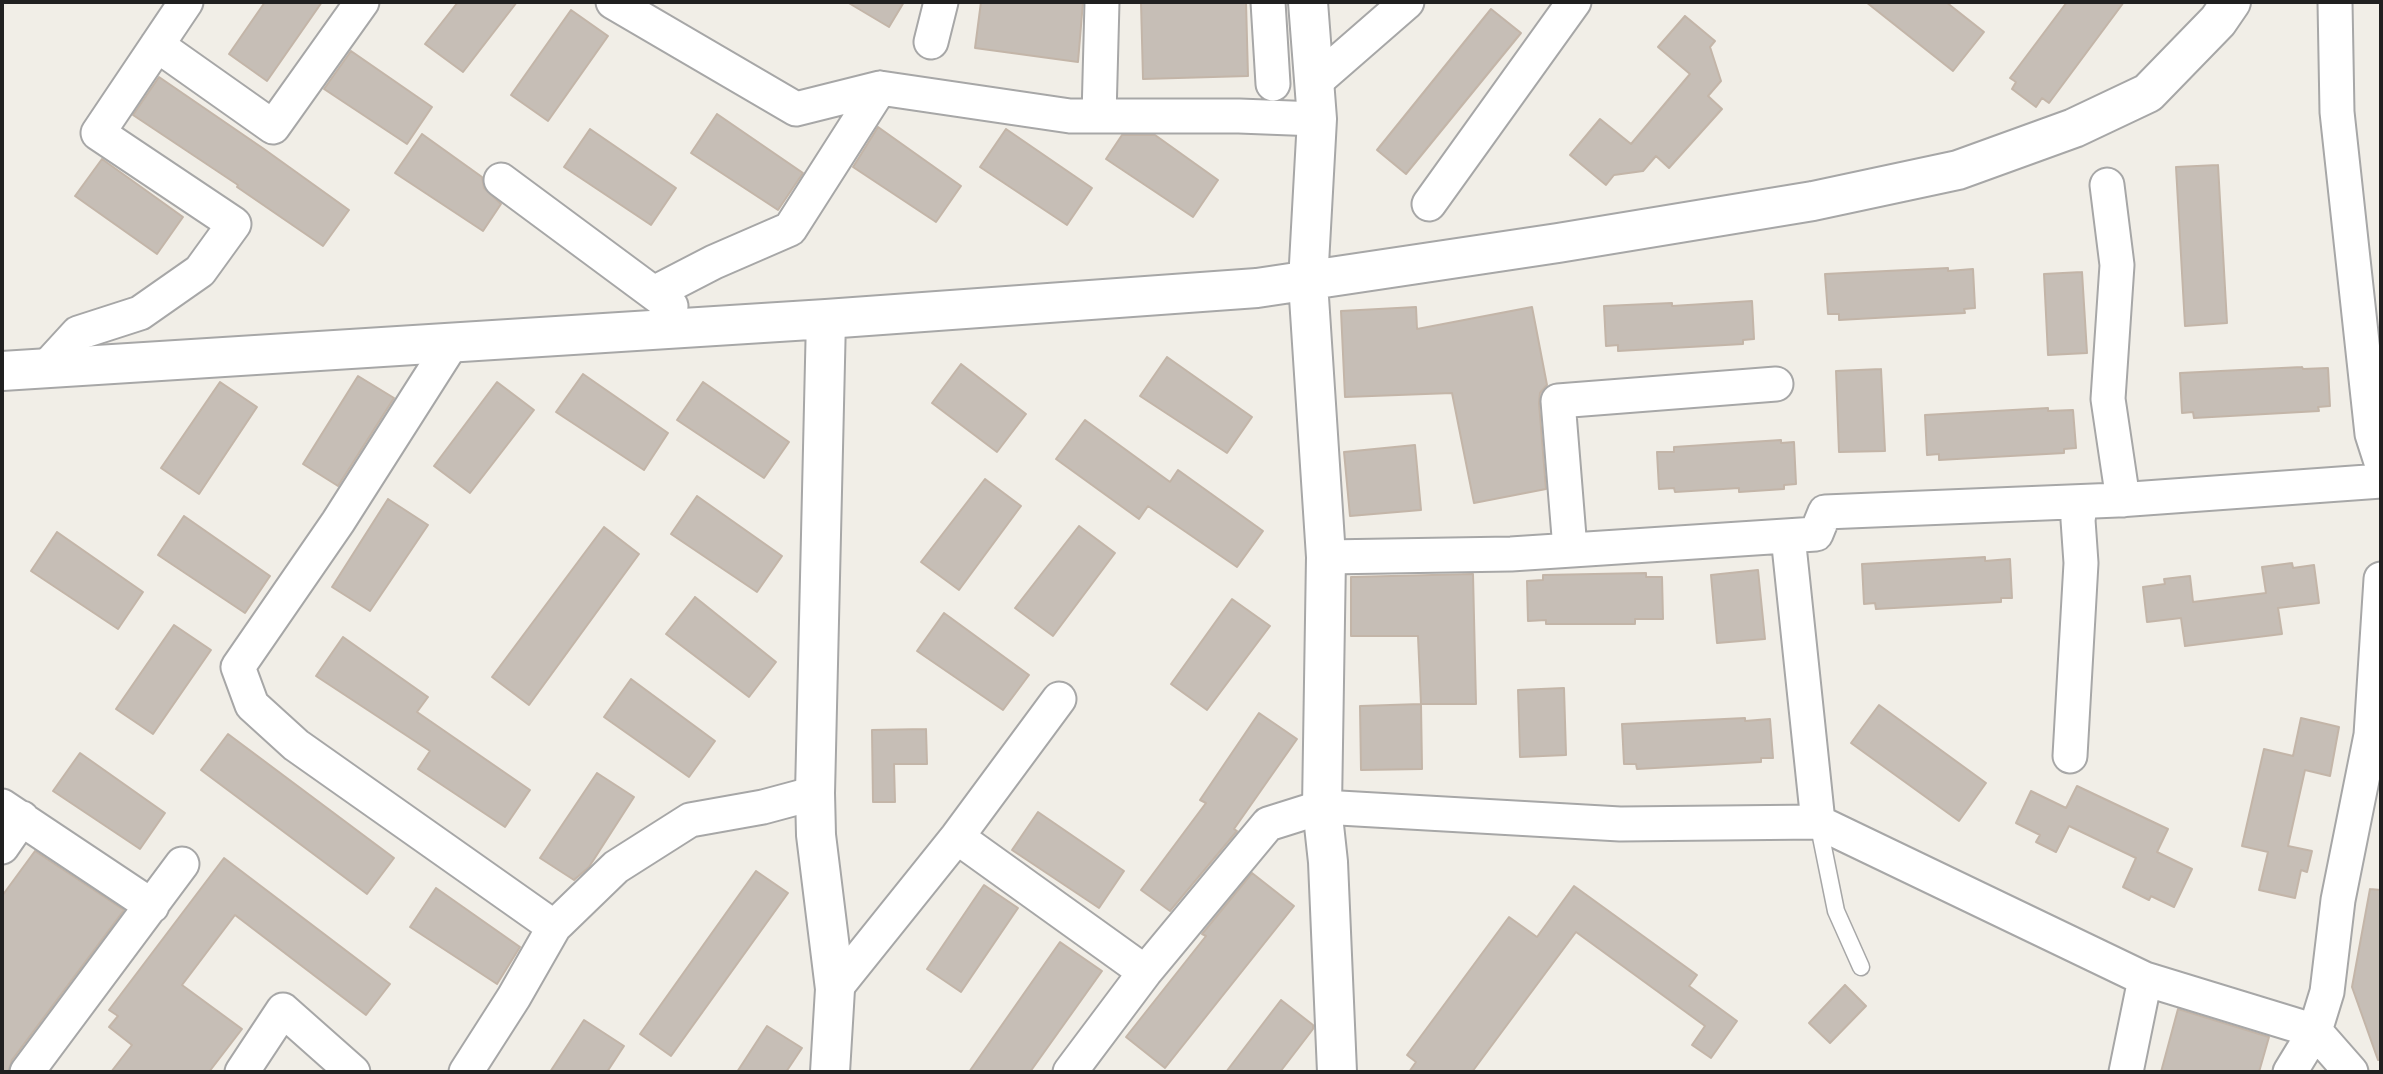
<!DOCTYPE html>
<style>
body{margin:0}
#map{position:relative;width:2383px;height:1074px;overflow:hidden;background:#f1eee7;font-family:Arial,sans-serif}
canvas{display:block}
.frame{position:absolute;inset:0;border:4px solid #202020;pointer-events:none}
</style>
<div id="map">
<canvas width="2383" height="1074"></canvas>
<div class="frame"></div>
</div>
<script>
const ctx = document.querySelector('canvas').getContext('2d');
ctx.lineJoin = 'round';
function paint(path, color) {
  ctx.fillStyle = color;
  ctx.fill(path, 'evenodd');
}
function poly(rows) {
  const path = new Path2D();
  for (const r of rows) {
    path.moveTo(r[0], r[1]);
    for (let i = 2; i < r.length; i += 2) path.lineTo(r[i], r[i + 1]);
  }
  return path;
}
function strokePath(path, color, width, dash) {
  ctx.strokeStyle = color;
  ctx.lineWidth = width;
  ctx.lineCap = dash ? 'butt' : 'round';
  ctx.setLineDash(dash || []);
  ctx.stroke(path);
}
const building = poly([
 [265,2,322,2,267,81,229,54,265,2],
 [458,2,517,2,463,72,425,44,458,2],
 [847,2,904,2,889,27,847,2],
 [981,2,1083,2,1078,62,975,48,981,2],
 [1141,2,1246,2,1248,76,1143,79,1141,2],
 [1866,2,1946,2,1984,32,1953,71,1866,2],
 [2067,2,2124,2,2049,103,2042,98,2036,107,2012,89,2016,82,2010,78,2067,2],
 [1491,9,1521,33,1406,174,1377,150,1491,9],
 [571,10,608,36,548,121,511,95,571,10],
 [1685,16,1715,41,1710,47,1721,81,1708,96,1722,109,1669,168,1656,156,1643,171,1614,175,1606,185,1570,155,1600,119,1631,144,1690,74,1658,47,1685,16],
 [351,51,432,107,407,144,324,89,351,51],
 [159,77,264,149,349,210,323,246,237,187,238,185,133,115,159,77],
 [717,114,803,173,778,210,691,153,717,114],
 [878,127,961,186,936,222,853,167,878,127],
 [590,129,676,188,651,225,564,167,590,129],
 [1006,129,1092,188,1067,225,980,167,1006,129],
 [422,134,482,177,484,188,501,204,483,231,395,173,422,134],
 [1122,135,1155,135,1218,180,1193,217,1106,159,1122,135],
 [102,159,183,217,157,254,75,196,102,159],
 [2218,165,2227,323,2185,326,2176,167,2218,165],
 [1948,268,1948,271,1973,269,1975,308,1964,309,1965,313,1839,320,1839,314,1828,314,1825,274,1948,268],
 [2082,272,2087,353,2048,355,2044,274,2082,272],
 [1752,301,1754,339,1743,340,1743,344,1618,351,1618,345,1606,346,1604,306,1672,303,1672,306,1752,301],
 [1416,307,1417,329,1532,307,1547,385,1540,393,1539,403,1546,489,1474,503,1452,393,1345,397,1341,311,1416,307],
 [1167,357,1252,417,1227,453,1140,396,1167,357],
 [961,364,1026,414,997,452,932,403,961,364],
 [2302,367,2303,369,2328,368,2330,406,2318,407,2319,411,2194,418,2193,412,2182,413,2180,373,2302,367],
 [1881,369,1885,451,1839,452,1836,371,1881,369],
 [583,374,668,433,644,470,556,412,583,374],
 [358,376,394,398,338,486,303,464,358,376],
 [220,382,257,407,199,494,161,468,220,382],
 [497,382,534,410,470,493,434,466,497,382],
 [703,382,789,442,764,478,677,420,703,382],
 [2048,408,2048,411,2073,410,2076,448,2064,449,2064,453,1939,460,1939,454,1927,455,1925,415,2048,408],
 [1085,420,1170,482,1178,470,1263,531,1237,567,1148,506,1139,519,1056,459,1085,420],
 [1781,440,1781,443,1794,442,1796,484,1784,485,1784,489,1739,492,1739,488,1675,492,1674,488,1659,489,1657,452,1674,452,1674,447,1781,440],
 [1415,445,1421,510,1350,516,1344,452,1415,445],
 [985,479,1021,506,959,590,921,562,985,479],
 [697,496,782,556,757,592,671,534,697,496],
 [388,499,428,525,370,611,332,587,388,499],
 [184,516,270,576,245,613,158,555,184,516],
 [1079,526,1115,553,1053,636,1015,608,1079,526],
 [604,527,639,554,529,705,492,677,604,527],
 [57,532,143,592,118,629,31,571,57,532],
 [1985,557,1985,561,2010,559,2012,598,2001,598,2001,602,1876,609,1875,603,1864,604,1862,564,1985,557],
 [2292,563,2293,568,2314,565,2319,603,2278,608,2282,634,2185,646,2181,618,2147,622,2143,587,2165,584,2164,579,2190,576,2193,602,2266,593,2262,567,2292,563],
 [1758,570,1765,639,1717,643,1711,575,1758,570],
 [1646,573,1646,577,1662,577,1663,619,1635,619,1635,624,1546,624,1546,620,1528,621,1527,581,1543,580,1543,575,1646,573],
 [1473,574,1476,704,1421,704,1418,636,1351,636,1351,577,1473,574],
 [695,597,776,662,749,697,666,634,695,597],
 [1232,599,1270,626,1207,710,1171,684,1232,599],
 [944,613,1029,675,1003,710,917,651,944,613],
 [174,625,211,650,153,734,116,709,174,625],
 [343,637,428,697,417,712,530,790,505,827,418,769,430,751,316,676,343,637],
 [631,679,715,741,689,777,604,717,631,679],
 [1564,688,1566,755,1520,757,1518,690,1564,688],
 [1421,704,1422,769,1361,770,1360,706,1421,704],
 [1879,705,1986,783,1959,821,1851,743,1879,705],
 [1259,713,1297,739,1234,829,1237,831,1170,911,1141,890,1206,803,1200,800,1259,713],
 [1745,718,1745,721,1770,719,1773,758,1761,758,1761,762,1637,769,1636,764,1624,764,1622,724,1745,718],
 [2301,718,2339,727,2330,776,2305,770,2288,846,2312,851,2307,872,2301,870,2295,898,2259,890,2268,852,2242,846,2264,749,2293,756,2301,718],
 [926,729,927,764,894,764,895,802,873,802,872,730,926,729],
 [228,734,394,858,367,894,201,770,228,734],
 [80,753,165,813,140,849,53,791,80,753],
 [597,773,634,797,589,867,574,880,540,858,597,773],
 [2077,786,2168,829,2157,852,2192,869,2174,907,2151,896,2149,900,2123,887,2136,858,2069,826,2056,852,2036,842,2040,835,2016,823,2031,791,2066,808,2077,786],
 [1038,812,1124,871,1099,908,1012,850,1038,812],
 [35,851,124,910,12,1060,8,1072,2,1072,2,896,35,851],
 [224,858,390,984,366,1015,235,915,182,985,242,1029,209,1072,111,1072,132,1045,109,1027,118,1016,109,1010,224,858],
 [756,871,788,893,671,1056,640,1034,756,871],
 [1252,873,1294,906,1165,1068,1126,1037,1206,936,1202,934,1252,873],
 [984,885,1018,908,961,992,927,969,984,885],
 [1574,886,1697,975,1689,986,1737,1021,1711,1058,1692,1045,1705,1026,1576,932,1472,1072,1409,1072,1416,1062,1407,1055,1509,917,1537,937,1574,886],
 [436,888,520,947,497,984,410,927,436,888],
 [2370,889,2381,890,2381,1060,2378,1060,2352,987,2370,889],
 [1060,942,1102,971,1030,1072,969,1072,1060,942],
 [1845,985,1866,1006,1830,1043,1809,1023,1845,985],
 [1281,1000,1313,1025,1313,1029,1280,1072,1226,1072,1281,1000],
 [2178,1009,2269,1037,2259,1072,2161,1072,2178,1009],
 [584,1020,624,1046,607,1072,550,1072,584,1020],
 [767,1026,802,1048,786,1072,737,1072,767,1026]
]);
const service = poly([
 [1818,822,1836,911,1861,967]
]);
const minor = poly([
 [613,2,796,109,880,88],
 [1268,2,1273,84],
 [2335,2,2337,112,2372,434,2381,462],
 [931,42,941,2],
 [157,45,273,127,362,2],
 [1314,83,1407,2],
 [1099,116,1102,2],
 [501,180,671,306],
 [2107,185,2117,265,2108,399,2123,500],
 [1429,204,1574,2],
 [654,293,714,262,790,229,880,88,1070,116,1239,116,1317,119],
 [452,343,338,522,238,667,252,705,296,745,554,927],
 [45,369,78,333,140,313,200,271,234,224,98,133,186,2],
 [1788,536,1818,822],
 [1570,549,1558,401,1776,384],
 [1326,557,1511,554,1816,534,1825,512,2118,500,2381,481],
 [2070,756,2081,563,2078,520,2081,502],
 [2,806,152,906],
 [957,837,1145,972],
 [2,847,22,818],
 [835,989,957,837,1059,699],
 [27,1072,182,864],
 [242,1072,283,1010,353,1072],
 [466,1072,514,997,554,927,616,867,690,820,763,807,815,793],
 [1070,1072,1145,972,1268,824,1322,807,1620,824,1818,822,2145,979,2315,1031,2351,1072],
 [2126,1072,2145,979],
 [2290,1072,2315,1031,2327,992,2338,900,2371,735,2381,579]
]);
const tertiary = poly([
 [1308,2,1317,119,1308,282,1326,557,1322,807,1328,862,1337,1072],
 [826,319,815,793,816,835,835,989,830,1072],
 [2,371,826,319,1257,288,1558,243,1813,201,1958,170,2074,128,2148,93,2218,21,2231,2]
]);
paint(building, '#c6beb6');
strokePath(building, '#c3b5a8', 2);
strokePath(service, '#a7a7a7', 19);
strokePath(minor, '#a7a7a7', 37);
strokePath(tertiary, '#a7a7a7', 42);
strokePath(service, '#fff', 16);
strokePath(minor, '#fff', 33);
strokePath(tertiary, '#fff', 38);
</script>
